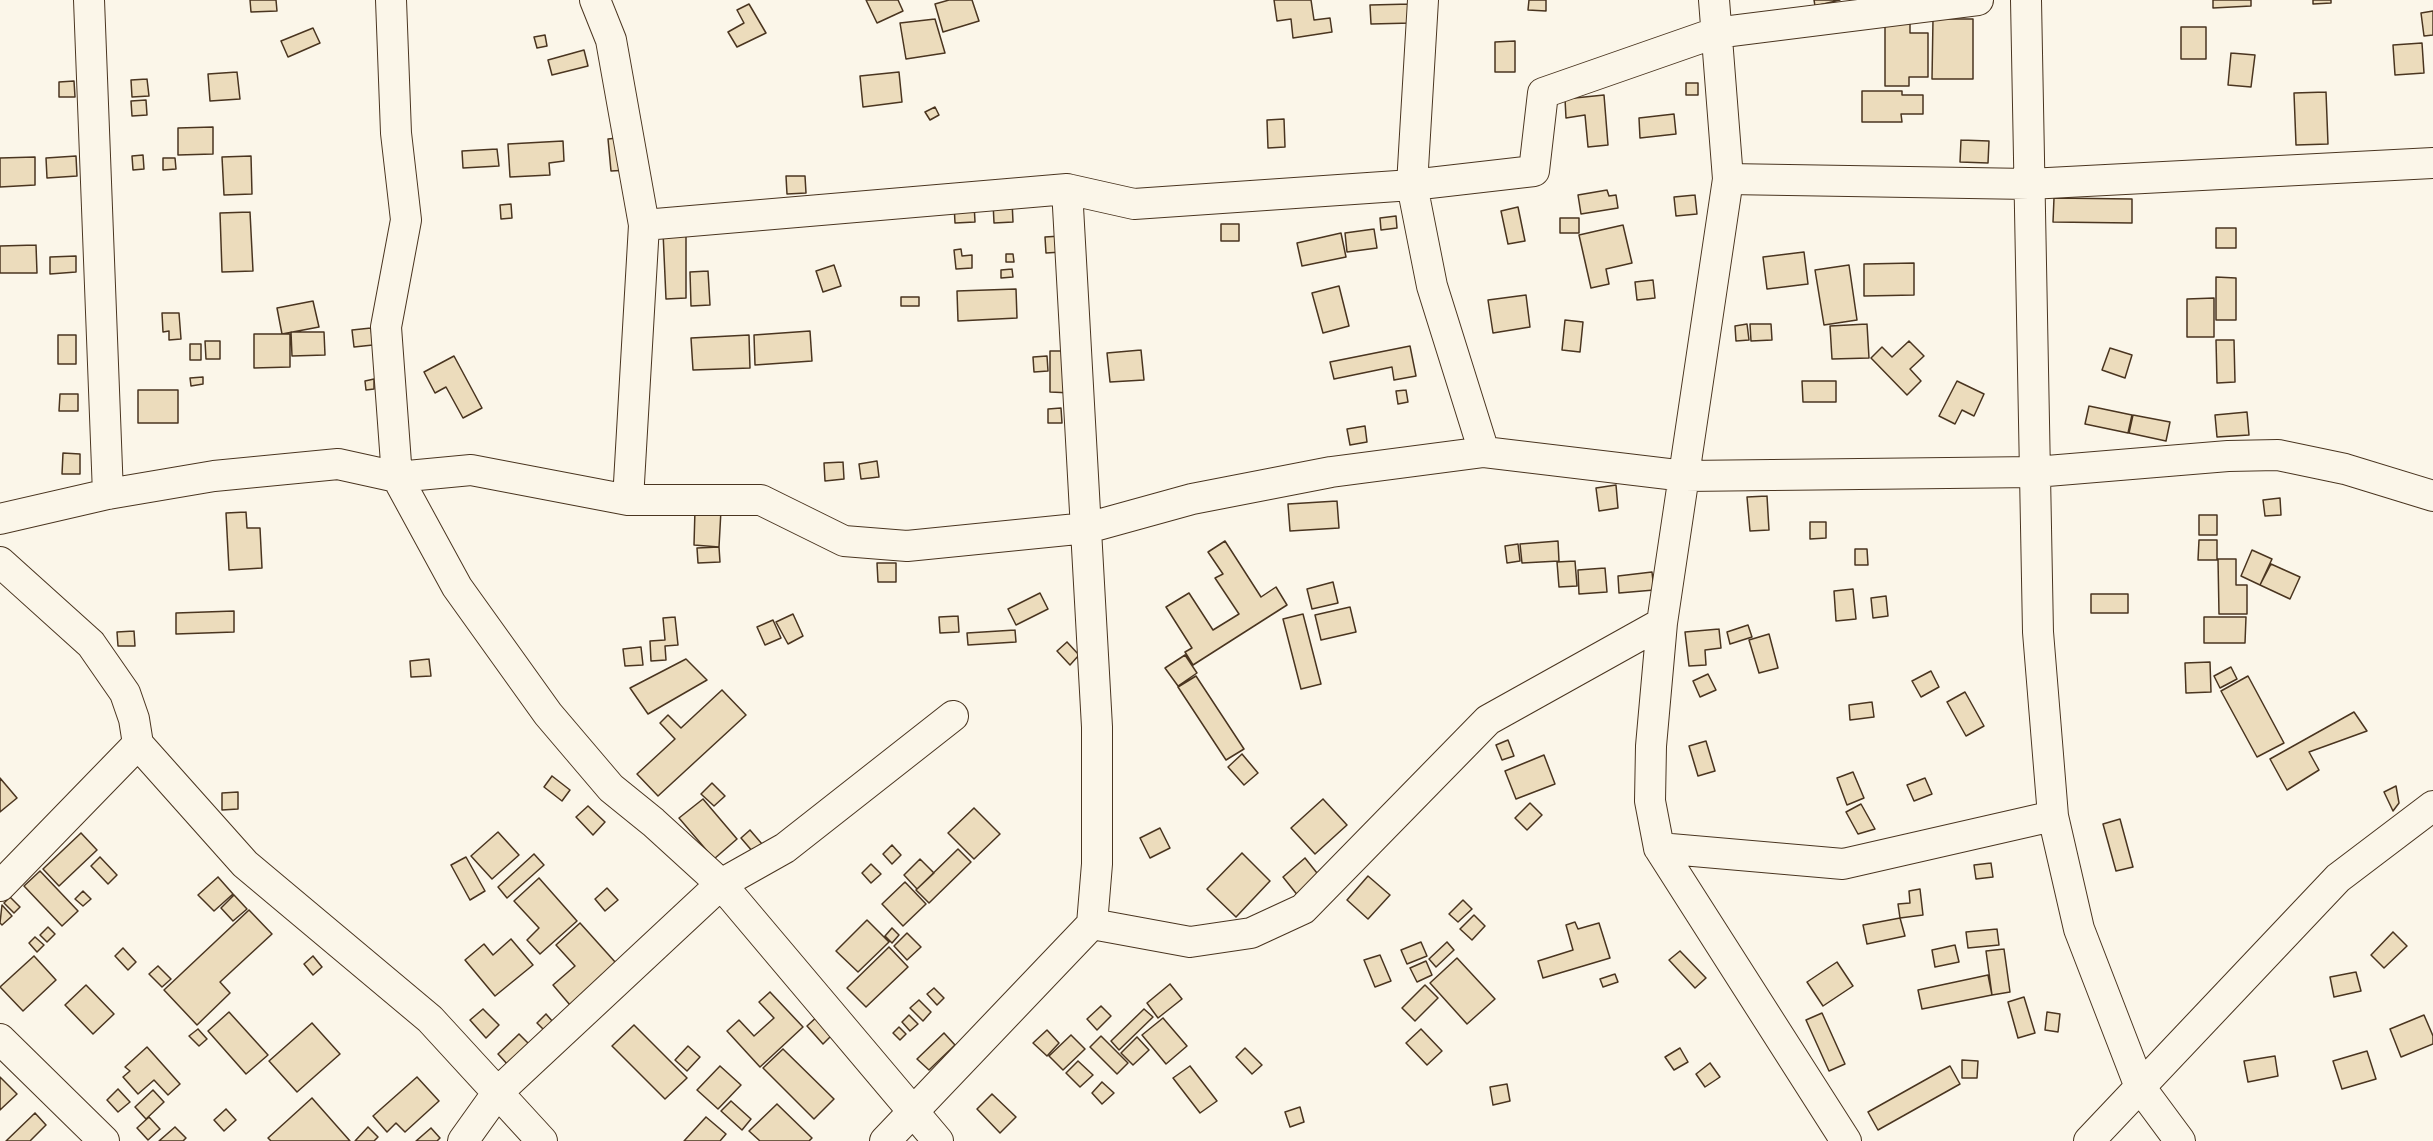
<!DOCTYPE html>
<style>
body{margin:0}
canvas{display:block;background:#fbf6e9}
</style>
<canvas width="2433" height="1141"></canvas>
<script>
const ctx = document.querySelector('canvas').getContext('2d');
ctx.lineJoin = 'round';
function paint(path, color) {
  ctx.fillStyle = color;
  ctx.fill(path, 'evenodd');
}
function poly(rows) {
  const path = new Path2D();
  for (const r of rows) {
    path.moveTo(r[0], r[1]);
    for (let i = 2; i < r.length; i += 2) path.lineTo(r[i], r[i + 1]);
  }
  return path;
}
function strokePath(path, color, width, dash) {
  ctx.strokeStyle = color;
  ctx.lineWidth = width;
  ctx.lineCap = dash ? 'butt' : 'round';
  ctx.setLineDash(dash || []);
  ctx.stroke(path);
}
const building = poly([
 [250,0,276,0,277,11,251,12,250,0],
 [866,0,898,0,903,11,877,23,866,0],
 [949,0,972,0,979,21,943,32,935,4,949,0],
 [1274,0,1311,0,1314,20,1330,18,1332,32,1293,38,1291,19,1277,21,1274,0],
 [1529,0,1546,0,1546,11,1528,10,1529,0],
 [1814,0,1840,0,1815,6,1814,0],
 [2213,0,2251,0,2251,6,2213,8,2213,0],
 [2313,0,2331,0,2331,3,2313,4,2313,0],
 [749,4,766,33,737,47,728,32,744,23,737,10,749,4],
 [1411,4,1412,23,1371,24,1370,5,1411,4],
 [2433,11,2433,35,2424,36,2421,13,2433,11],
 [1885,16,1910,16,1910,33,1928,33,1928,77,1909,77,1909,86,1885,86,1885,16],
 [935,19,945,53,906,59,900,23,935,19],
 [1933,19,1973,19,1973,79,1932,79,1933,19],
 [2181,27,2206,27,2206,59,2181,59,2181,27],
 [313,28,320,43,288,57,281,41,313,28],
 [545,35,547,46,537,48,534,37,545,35],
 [1515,41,1515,72,1495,72,1495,42,1515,41],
 [2422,43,2424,73,2395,75,2393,45,2422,43],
 [584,50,588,66,552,75,548,60,584,50],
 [2231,53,2255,55,2251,87,2228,85,2231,53],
 [237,72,240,99,210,101,208,74,237,72],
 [899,72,902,102,863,107,860,76,899,72],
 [147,79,149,96,132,97,131,80,147,79],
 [74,81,75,97,59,97,59,82,74,81],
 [1686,83,1698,83,1698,95,1686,95,1686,83],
 [1862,91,1902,91,1902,95,1923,95,1923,114,1901,114,1902,122,1862,122,1862,91],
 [2326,92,2328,144,2296,145,2294,93,2326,92],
 [1604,95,1608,145,1588,147,1585,115,1566,118,1565,99,1604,95],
 [146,100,147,115,132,116,131,101,146,100],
 [935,107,939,115,930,120,925,112,935,107],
 [1674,114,1676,134,1640,138,1639,118,1674,114],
 [1284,119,1285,147,1268,148,1267,120,1284,119],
 [213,127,213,154,178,155,178,128,213,127],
 [626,137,629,170,611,171,608,139,626,137],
 [1961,140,1989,141,1988,163,1960,162,1961,140],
 [563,141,564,161,549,163,550,175,510,177,508,144,563,141],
 [497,149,499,166,463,168,462,151,497,149],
 [143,155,144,169,133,170,132,156,143,155],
 [76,156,77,176,47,178,46,158,76,156],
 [251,156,252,194,224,195,222,157,251,156],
 [35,157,35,185,0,187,0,158,35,157],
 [163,158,175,158,176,169,163,170,163,158],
 [786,176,805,176,806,193,787,194,786,176],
 [1607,190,1609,196,1616,195,1618,208,1581,214,1578,195,1607,190],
 [1695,195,1697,214,1676,216,1674,197,1695,195],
 [2054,198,2132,199,2132,223,2053,222,2054,198],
 [1012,201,1013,222,994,223,993,202,1012,201],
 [974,203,975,222,955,223,954,204,974,203],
 [511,204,512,218,501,219,500,205,511,204],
 [1518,207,1525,241,1508,244,1501,211,1518,207],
 [250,212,253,271,222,272,220,213,250,212],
 [1396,216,1397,228,1381,230,1380,218,1396,216],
 [1560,218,1579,218,1579,233,1560,233,1560,218],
 [1221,224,1239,224,1239,241,1221,241,1221,224],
 [1623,225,1632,263,1606,269,1609,284,1591,288,1579,235,1623,225],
 [2216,228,2236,228,2236,248,2216,248,2216,228],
 [1374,229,1377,248,1347,252,1345,233,1374,229],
 [686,231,686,298,666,299,663,232,686,231],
 [1341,233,1346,257,1302,266,1297,243,1341,233],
 [1061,236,1062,252,1046,253,1045,237,1061,236],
 [36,245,37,273,0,273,0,246,36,245],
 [961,249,962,256,972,255,972,268,956,269,954,250,961,249],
 [1804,252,1808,284,1767,289,1763,257,1804,252],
 [1006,254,1013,254,1014,262,1006,262,1006,254],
 [76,256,76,272,50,274,50,257,76,256],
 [1914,263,1914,295,1864,296,1864,264,1914,263],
 [834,265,841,286,823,292,816,271,834,265],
 [1849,265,1857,320,1824,325,1815,270,1849,265],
 [1012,269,1013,277,1001,278,1001,270,1012,269],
 [708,271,710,305,691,306,690,272,708,271],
 [2216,277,2236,278,2236,320,2216,320,2216,277],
 [1653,280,1655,298,1637,300,1635,282,1653,280],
 [1339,286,1349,326,1323,333,1312,293,1339,286],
 [1016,289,1017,318,958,321,957,291,1016,289],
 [1526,295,1530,327,1493,333,1488,300,1526,295],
 [901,297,919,297,919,306,901,306,901,297],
 [2214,298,2214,337,2187,337,2187,299,2214,298],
 [313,301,319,327,282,334,277,308,313,301],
 [162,313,179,313,181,339,169,340,169,331,163,332,162,313],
 [1565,320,1583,322,1580,352,1562,350,1565,320],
 [1747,324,1749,340,1736,341,1735,326,1747,324],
 [1750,324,1771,324,1772,340,1751,341,1750,324],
 [1867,324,1869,358,1832,359,1830,326,1867,324],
 [371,328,373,345,354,347,352,330,371,328],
 [810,331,812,361,755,365,754,335,810,331],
 [291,332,324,332,325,355,292,356,291,332],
 [254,334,290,334,290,367,254,368,254,334],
 [58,335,76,335,76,364,58,364,58,335],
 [749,335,750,368,693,370,691,338,749,335],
 [2216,340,2234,340,2235,382,2217,383,2216,340],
 [205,341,220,341,220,359,206,359,205,341],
 [1909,341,1924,356,1910,369,1921,381,1907,395,1871,358,1882,347,1892,357,1909,341],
 [190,344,201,344,201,360,190,360,190,344],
 [1410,346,1416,376,1394,380,1392,367,1334,379,1330,362,1410,346],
 [2110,348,2132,355,2125,378,2102,370,2110,348],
 [1141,350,1144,380,1110,382,1107,353,1141,350],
 [1050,351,1071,351,1072,393,1050,392,1050,351],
 [454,356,482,408,463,418,446,387,435,393,424,372,454,356],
 [1047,356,1048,371,1034,372,1033,357,1047,356],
 [203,377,203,384,191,386,190,378,203,377],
 [374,379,374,389,366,390,365,381,374,379],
 [1802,381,1836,381,1836,402,1803,402,1802,381],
 [1957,381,1984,394,1974,416,1962,410,1955,424,1939,416,1957,381],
 [138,390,178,390,178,423,138,423,138,390],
 [1406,390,1408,402,1398,404,1396,391,1406,390],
 [60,394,78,394,78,411,59,411,60,394],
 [2089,406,2132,415,2128,433,2085,424,2089,406],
 [1061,408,1062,423,1048,423,1048,409,1061,408],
 [2247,412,2249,435,2217,437,2215,415,2247,412],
 [2133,415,2170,422,2166,441,2129,433,2133,415],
 [1365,426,1367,442,1350,445,1347,429,1365,426],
 [63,453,80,454,80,474,62,474,63,453],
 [877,461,879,477,861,479,859,464,877,461],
 [843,462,844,479,825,481,824,463,843,462],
 [1616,485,1618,508,1599,511,1596,488,1616,485],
 [1767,496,1769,530,1750,531,1747,497,1767,496],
 [2280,498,2281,515,2265,516,2263,500,2280,498],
 [1337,501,1339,528,1290,531,1288,504,1337,501],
 [695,509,721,510,719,547,694,545,695,509],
 [246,512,247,528,260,528,262,568,229,570,226,513,246,512],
 [2199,515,2217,515,2217,535,2199,535,2199,515],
 [1810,522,1826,522,1826,538,1810,539,1810,522],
 [2199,540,2217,540,2217,560,2198,560,2199,540],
 [1225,541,1261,597,1276,587,1287,605,1193,665,1185,652,1192,648,1166,607,1189,593,1213,630,1239,614,1215,578,1223,574,1208,552,1225,541],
 [1558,541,1559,561,1522,563,1520,544,1558,541],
 [1518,544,1520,561,1507,563,1505,546,1518,544],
 [719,547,720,562,698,563,697,548,719,547],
 [1855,549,1867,549,1868,565,1855,565,1855,549],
 [2252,550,2272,559,2260,585,2241,576,2252,550],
 [2218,559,2236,559,2236,585,2247,585,2247,614,2219,614,2218,559],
 [1575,561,1577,586,1559,587,1557,562,1575,561],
 [877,563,896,563,896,582,878,582,877,563],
 [2271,564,2300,577,2290,599,2260,585,2271,564],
 [1605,568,1607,592,1579,594,1578,570,1605,568],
 [1652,572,1654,590,1619,593,1618,576,1652,572],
 [1333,582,1338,603,1312,609,1307,589,1333,582],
 [1853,589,1856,619,1836,621,1834,591,1853,589],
 [1040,593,1048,609,1016,625,1008,609,1040,593],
 [2091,594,2128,594,2128,613,2091,613,2091,594],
 [1886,596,1888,616,1873,618,1871,598,1886,596],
 [1350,607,1356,632,1321,640,1315,615,1350,607],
 [234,611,234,632,176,634,176,613,234,611],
 [793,614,803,636,788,644,776,622,793,614],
 [1303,614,1321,684,1301,689,1283,619,1303,614],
 [958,616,959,632,940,633,939,617,958,616],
 [675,617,678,645,665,646,666,660,651,661,650,641,665,640,663,618,675,617],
 [2204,617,2246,617,2245,643,2204,643,2204,617],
 [773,620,781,638,765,645,757,627,773,620],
 [1748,625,1752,637,1730,644,1727,632,1748,625],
 [1719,629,1721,648,1705,650,1706,665,1689,666,1685,632,1719,629],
 [1015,630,1016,642,968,645,967,633,1015,630],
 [134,631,135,646,118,646,117,632,134,631],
 [1769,634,1778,668,1759,673,1749,640,1769,634],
 [1067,642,1079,655,1070,665,1057,651,1067,642],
 [641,647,643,665,625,666,623,649,641,647],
 [1185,655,1197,673,1178,686,1165,668,1185,655],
 [429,659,431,676,411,677,410,661,429,659],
 [686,659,707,680,648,714,630,688,686,659],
 [2210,662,2211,692,2186,693,2185,663,2210,662],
 [2231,667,2237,679,2220,688,2214,676,2231,667],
 [1931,671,1939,687,1921,697,1912,681,1931,671],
 [1708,674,1716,690,1700,697,1693,681,1708,674],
 [1196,676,1244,749,1226,760,1178,687,1196,676],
 [2248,676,2284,743,2257,757,2221,691,2248,676],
 [722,690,746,715,658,796,637,774,675,739,660,723,668,715,681,728,722,690],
 [1965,692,1984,726,1966,736,1947,702,1965,692],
 [1872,702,1874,717,1850,720,1849,705,1872,702],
 [2354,712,2367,731,2309,752,2319,770,2287,790,2270,759,2354,712],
 [1508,740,1514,756,1502,760,1496,745,1508,740],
 [1706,741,1715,771,1698,776,1689,746,1706,741],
 [1242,754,1258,773,1244,785,1228,767,1242,754],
 [1544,755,1555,784,1516,799,1505,771,1544,755],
 [1853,772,1864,798,1847,805,1837,778,1853,772],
 [552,776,570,790,562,801,544,787,552,776],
 [0,778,17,798,0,812,0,778],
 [1925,778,1932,794,1914,801,1907,785,1925,778],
 [712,783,725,796,714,806,701,794,712,783],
 [2396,786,2399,803,2393,811,2384,792,2396,786],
 [238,792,238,809,222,810,222,793,238,792],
 [703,799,737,839,714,859,679,818,703,799],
 [1323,799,1347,825,1315,854,1291,828,1323,799],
 [1530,803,1542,815,1527,830,1515,818,1530,803],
 [1861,804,1875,829,1858,834,1846,812,1861,804],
 [588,806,605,822,593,835,576,817,588,806],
 [974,808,1000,834,974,859,948,833,974,808],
 [2120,819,2133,867,2116,871,2103,824,2120,819],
 [1160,828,1170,848,1150,858,1140,838,1160,828],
 [750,830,762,844,753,852,741,838,750,830],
 [498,832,519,855,492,879,471,856,498,832],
 [81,833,97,850,59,886,43,869,81,833],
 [892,845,901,855,892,864,883,854,892,845],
 [958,849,971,862,929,903,916,890,958,849],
 [1242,853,1270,881,1236,917,1207,889,1242,853],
 [534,854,544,865,507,898,498,887,534,854],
 [100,857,117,875,108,884,91,866,100,857],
 [466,857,485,891,470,900,451,865,466,857],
 [1305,858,1321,878,1299,897,1283,877,1305,858],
 [920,859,934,873,917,889,904,875,920,859],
 [1991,863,1993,877,1976,879,1974,865,1991,863],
 [871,864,881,874,871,883,862,873,871,864],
 [40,871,78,911,62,926,24,886,40,871],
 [1368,876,1390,895,1368,919,1347,900,1368,876],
 [218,877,233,894,214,911,198,895,218,877],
 [539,878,577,921,540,954,527,940,539,928,514,901,539,878],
 [905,882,926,904,903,926,882,904,905,882],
 [607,888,618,900,605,911,595,899,607,888],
 [1920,889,1923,915,1900,918,1898,904,1910,903,1909,891,1920,889],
 [83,891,91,899,83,906,75,899,83,891],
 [234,895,247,909,233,921,221,908,234,895],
 [10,897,20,907,14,913,4,903,10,897],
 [1463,900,1472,909,1458,922,1449,914,1463,900],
 [2,905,12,916,2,925,0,923,2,905],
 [249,910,272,934,220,982,230,993,197,1025,164,990,249,910],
 [1474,915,1485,926,1472,940,1460,929,1474,915],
 [1900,918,1905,936,1867,944,1863,925,1900,918],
 [867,920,889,942,858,972,836,951,867,920],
 [1575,922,1578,929,1599,923,1610,958,1543,978,1538,961,1573,950,1566,925,1575,922],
 [580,923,616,963,570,1005,553,985,575,966,556,945,580,923],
 [48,927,55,934,47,942,40,935,48,927],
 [892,928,899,935,892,943,885,936,892,928],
 [1997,929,1999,945,1968,948,1966,932,1997,929],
 [2393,932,2407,946,2384,968,2371,955,2393,932],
 [907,933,921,947,907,960,894,946,907,933],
 [35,937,44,945,37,952,29,943,35,937],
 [511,939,533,965,495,996,465,960,484,944,493,955,511,939],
 [1421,942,1427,956,1407,964,1401,950,1421,942],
 [1447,942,1454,950,1436,967,1429,959,1447,942],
 [1955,945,1959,962,1935,967,1932,950,1955,945],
 [889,947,908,967,866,1007,847,988,889,947],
 [123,948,136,962,128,970,115,956,123,948],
 [2004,949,2010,992,1992,995,1986,951,2004,949],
 [1680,951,1706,978,1695,988,1669,960,1680,951],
 [1380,955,1391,981,1375,987,1364,960,1380,955],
 [34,956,56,980,23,1011,0,987,34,956],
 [313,956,322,967,313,975,304,964,313,956],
 [1457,958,1495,999,1467,1024,1430,983,1457,958],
 [1426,961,1432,975,1417,982,1410,968,1426,961],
 [1837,962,1853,986,1823,1006,1807,982,1837,962],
 [158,966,171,979,162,987,149,974,158,966],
 [2356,972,2361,991,2334,997,2330,977,2356,972],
 [1615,974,1618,982,1603,987,1600,979,1615,974],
 [1988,975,1992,995,1922,1009,1918,990,1988,975],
 [1170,984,1182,999,1158,1018,1147,1003,1170,984],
 [86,985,114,1014,93,1034,65,1005,86,985],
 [1425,985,1438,998,1415,1021,1402,1008,1425,985],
 [934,988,944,998,937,1005,927,994,934,988],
 [770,992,803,1027,760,1067,727,1031,739,1020,754,1036,774,1018,759,1002,770,992],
 [2024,997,2035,1033,2018,1038,2008,1002,2024,997],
 [919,1000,931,1012,923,1021,910,1008,919,1000],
 [1101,1006,1111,1016,1097,1030,1087,1019,1101,1006],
 [483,1009,499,1025,486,1038,470,1020,483,1009],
 [1144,1009,1153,1017,1119,1050,1111,1041,1144,1009],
 [229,1012,268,1055,246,1074,208,1031,229,1012],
 [2047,1012,2060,1014,2058,1032,2045,1030,2047,1012],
 [1822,1013,1845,1064,1829,1071,1806,1020,1822,1013],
 [546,1014,553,1022,544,1030,537,1023,546,1014],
 [820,1014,836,1031,823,1044,807,1026,820,1014],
 [909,1015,918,1024,910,1031,902,1022,909,1015],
 [2424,1015,2433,1036,2433,1044,2401,1057,2390,1029,2424,1015],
 [1163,1018,1187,1046,1166,1064,1142,1035,1163,1018],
 [312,1023,340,1054,297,1092,269,1061,312,1023],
 [634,1025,687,1078,665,1099,612,1046,634,1025],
 [899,1027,906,1034,900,1040,893,1033,899,1027],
 [198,1029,207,1039,199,1046,189,1036,198,1029],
 [1421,1029,1442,1051,1427,1065,1406,1043,1421,1029],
 [1047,1030,1059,1043,1047,1056,1033,1043,1047,1030],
 [944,1033,955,1045,929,1070,917,1059,944,1033],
 [519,1034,531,1046,509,1066,498,1054,519,1034],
 [1071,1035,1085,1049,1063,1070,1049,1056,1071,1035],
 [1101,1036,1128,1063,1117,1074,1090,1047,1101,1036],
 [1137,1037,1149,1050,1133,1065,1121,1053,1137,1037],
 [688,1046,700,1057,687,1071,675,1060,688,1046],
 [147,1047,180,1084,168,1095,154,1080,138,1094,123,1077,130,1071,125,1067,147,1047],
 [1245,1048,1262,1065,1252,1074,1236,1057,1245,1048],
 [1680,1048,1688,1062,1674,1070,1665,1057,1680,1048],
 [783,1049,834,1099,814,1119,763,1068,783,1049],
 [2367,1051,2376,1079,2342,1089,2333,1061,2367,1051],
 [2275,1056,2278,1076,2248,1082,2244,1061,2275,1056],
 [1962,1060,1978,1061,1977,1078,1962,1078,1962,1060],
 [1078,1061,1093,1075,1080,1087,1066,1073,1078,1061],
 [1710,1063,1720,1077,1705,1087,1696,1074,1710,1063],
 [720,1066,741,1085,718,1109,697,1090,720,1066],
 [1190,1066,1217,1101,1200,1113,1173,1078,1190,1066],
 [1950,1066,1960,1084,1878,1130,1868,1112,1950,1066],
 [0,1077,17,1094,0,1110,0,1077],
 [417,1077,439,1101,405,1132,396,1123,387,1132,373,1116,417,1077],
 [1102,1082,1114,1093,1102,1104,1092,1093,1102,1082],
 [1507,1084,1510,1101,1493,1105,1490,1087,1507,1084],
 [118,1089,130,1102,118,1112,107,1100,118,1089],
 [153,1090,164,1102,146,1119,135,1107,153,1090],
 [992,1094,1016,1117,1000,1133,977,1109,992,1094],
 [312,1098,350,1141,271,1141,268,1138,312,1098],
 [731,1101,751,1119,742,1130,721,1111,731,1101],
 [777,1104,812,1138,809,1141,760,1141,749,1131,777,1104],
 [1300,1107,1304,1122,1290,1127,1285,1112,1300,1107],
 [226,1109,236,1120,224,1131,214,1120,226,1109],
 [35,1113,46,1125,30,1141,6,1141,35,1113],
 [149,1117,160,1129,148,1140,137,1128,149,1117],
 [706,1117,726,1134,720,1141,684,1141,706,1117],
 [175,1127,186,1138,183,1141,159,1141,175,1127],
 [368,1127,378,1137,374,1141,355,1141,368,1127],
 [431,1128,440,1138,437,1141,416,1141,431,1128]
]);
const minor = poly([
 [89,0,108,494],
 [391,0,396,133,406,220,386,327,397,477,457,587,548,714,611,788,653,822,721,884,938,1141],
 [595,0,611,40,644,225,628,500],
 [1423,0,1412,185,1432,286,1484,452],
 [1714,0,1728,179,1662,623,1651,746,1650,801,1659,848,1846,1141],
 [2026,0,2038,632,2053,816,2079,929,2140,1087,2180,1141],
 [1728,179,2029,184,2433,163],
 [644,225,1067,189,1134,204,1412,185,1534,171,1543,93,1715,33,1978,0],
 [0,519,108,494,214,476,338,464,397,477,471,470,628,500,761,500,844,541,907,546,1087,528,1192,499,1331,472,1484,452,1685,476,2035,472,2228,456,2278,455,2345,469,2433,496],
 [0,562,91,644,125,693,134,719,138,744,245,864,430,1019,542,1141],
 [1659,848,1843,864,2053,816],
 [0,886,138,744],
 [1092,924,1190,942,1251,933,1303,909,1488,720,1662,623],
 [0,1039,104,1141],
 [463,1141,498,1092,721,884,785,848,953,716],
 [885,1141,1092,924,1097,864,1097,727,1067,189],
 [2089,1141,2338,878,2433,806]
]);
paint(building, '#ecdcbc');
strokePath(building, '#4a3520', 1.5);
strokePath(minor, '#4a3520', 32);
strokePath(minor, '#fbf6e9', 30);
</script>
